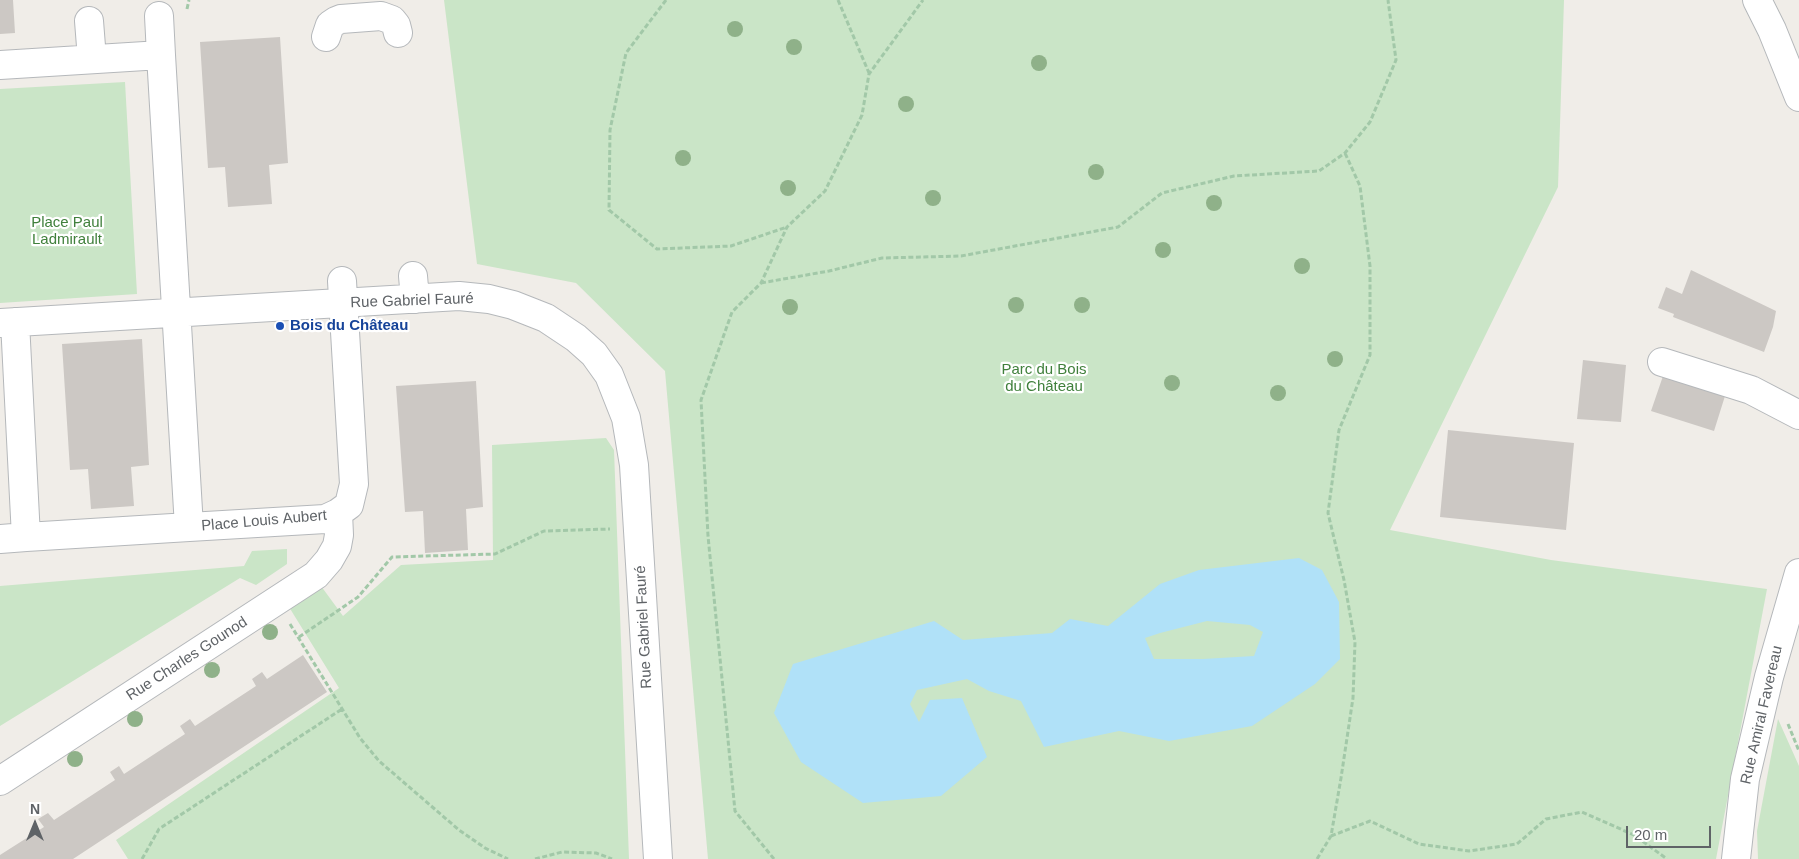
<!DOCTYPE html>
<meta charset="utf-8">
<style>
body{margin:0}
#map{position:relative;width:1799px;height:859px;overflow:hidden;background:#f0ede8;font-family:Arial,sans-serif}
canvas{display:block}
.north{position:absolute;left:10px;top:799px;width:50px;height:50px;-webkit-text-stroke:4px #fff;paint-order:stroke;rotate:0deg;font-size:14px;font-weight:700;line-height:20px;text-align:center;color:#5f6367}
.north::after{content:'';display:block;margin:auto;width:18px;height:22px;background:#5f6367;clip-path:polygon(50% 0,100% 100%,50% 72%,0 100%)}
.scale{position:absolute;left:1626px;top:826px;width:85px;height:22px;box-sizing:border-box;border:2px solid #5f6367;border-top:0;padding-left:6px;font-size:15px;line-height:18px;white-space:nowrap;color:#5f6367;-webkit-text-stroke:4px #fff;paint-order:stroke}
</style>
<div id="map">
<canvas width="1799" height="859"></canvas>
<div class="north">N</div>
<div class="scale">20 m</div>
</div>
<script>
const ctx = document.querySelector('canvas').getContext('2d');
ctx.lineJoin = 'round';
function paint(path, color) {
  ctx.fillStyle = color;
  ctx.fill(path, 'evenodd');
}
function poly(rows) {
  const path = new Path2D();
  for (const r of rows) {
    path.moveTo(r[0], r[1]);
    for (let i = 2; i < r.length; i += 2) path.lineTo(r[i], r[i + 1]);
  }
  return path;
}
function strokePath(path, color, width, dash) {
  ctx.strokeStyle = color;
  ctx.lineWidth = width;
  ctx.lineCap = dash ? 'butt' : 'round';
  ctx.setLineDash(dash || []);
  ctx.stroke(path);
}
function label(font, color, halo, rows, align = 'center') {
  ctx.font = font + ' Arial,sans-serif';
  ctx.lineWidth = 4.5;
  ctx.setLineDash([]);
  ctx.textBaseline = 'middle';
  ctx.strokeStyle = halo;
  ctx.fillStyle = color;
  for (const [text, x, y, turn = 0] of rows) {
    ctx.save();
    ctx.translate(x, y);
    ctx.rotate((+turn || 0) * Math.PI / 180);
    ctx.textAlign = isNaN(turn) ? turn : align;
    if (halo) ctx.strokeText(text, 0, 0);
    ctx.fillText(text, 0, 0);
    ctx.restore();
  }
}
const green = poly([
 [444,0,1564,0,1558,187,1390,530,1551,560,1767,589,1716,859,708,859,665,371,576,283,477,264],
 [125,82,137,294,0,303,0,89],
 [606,438,614,450,629,859,128,859,116,840,339,688,289,607,321,586,343,616,401,565,493,560,492,445],
 [287,549,287,564,256,585,240,578,0,726,0,586,244,566,252,551],
 [1778,719,1799,766,1799,859,1758,859,1757,831]
]);
const water = poly([
 [1299,558,1322,570,1339,602,1340,659,1315,684,1252,726,1169,741,1119,731,1044,747,1021,701,989,691,967,679,917,690,910,704,919,722,930,700,962,698,987,757,941,796,863,803,801,762,774,713,793,664,934,621,963,640,1052,633,1070,619,1108,626,1160,584,1199,570],
 [1207,621,1250,625,1263,632,1254,656,1203,659,1154,659,1145,638,1160,633]
]);
const building = poly([
 [0,0,13,0,15,33,0,34],
 [280,37,288,163,269,165,272,204,228,207,225,167,208,168,200,42],
 [1691,270,1776,311,1773,327,1764,352,1673,317,1674,314,1658,308,1666,287,1682,294],
 [142,339,149,465,131,467,134,506,91,509,88,469,70,470,62,344],
 [1583,360,1626,365,1621,422,1577,419],
 [1663,376,1725,396,1714,431,1651,411],
 [476,381,483,507,466,509,468,550,425,553,423,511,405,512,396,386],
 [1448,430,1574,443,1566,530,1440,517],
 [303,655,327,692,73,859,0,859,0,855,44,827,38,819,48,813,54,820,115,780,110,772,119,766,124,774,185,734,180,726,190,719,195,726,256,686,252,679,262,672,267,679]
]);
const path = poly([
 [666,0,626,53,610,130,609,210,657,249,731,246,787,227],
 [838,0,869,73],
 [187,9,189,0],
 [761,283,829,271,882,258,961,256,1118,227,1162,193,1234,176,1319,171,1345,153,1370,122,1396,60,1388,0],
 [290,624,360,738,379,761,459,830,485,848,508,859],
 [299,637,358,597,392,557,495,554,544,531,610,529],
 [1788,724,1799,751],
 [1331,836,1370,821,1419,844,1469,851,1517,844,1546,819,1582,812,1634,835,1667,859],
 [142,859,159,829,342,709],
 [535,859,562,852,596,853,612,859],
 [774,859,735,811,708,536,701,400,732,312,761,283,787,227,825,191,862,115,869,74,923,0],
 [1317,859,1331,836,1341,778,1353,698,1355,642,1344,580,1328,513,1339,430,1370,355,1370,266,1360,186,1345,153]
]);
const minor = poly([
 [1757,0,1772,30,1799,97],
 [159,16,161,55],
 [89,21,92,59],
 [326,37,330,25,336,21,341,19,381,16,392,20,396,25,398,33],
 [0,65,161,55,189,527,325,519,338,513,349,505,354,484,342,281],
 [413,276,415,299],
 [0,323,459,296,489,299,513,305,546,318,576,338,594,354,609,375,626,418,634,465,658,859],
 [1662,362,1751,390,1799,415],
 [26,537,189,527],
 [0,539,26,537,15,322],
 [0,781,316,575,329,560,337,546,339,535,338,513],
 [1736,859,1745,779,1769,677,1799,573]
]);
const trees = [
 [735,29],
 [794,47],
 [1039,63],
 [906,104],
 [683,158],
 [1096,172],
 [788,188],
 [933,198],
 [1214,203],
 [1163,250],
 [1302,266],
 [1016,305],
 [1082,305],
 [790,307],
 [1335,359],
 [1172,383],
 [1278,393],
 [270,632],
 [212,670],
 [135,719],
 [75,759]
];
const markers = [
 [280,326,5,"#1a4fb4"]
];
const parkNames = [
 ["Place Paul",67,223],
 ["Ladmirault",67,240],
 ["Parc du Bois",1044,370],
 ["du Château",1044,387]
];
const streetNames = [
 ["Rue Gabriel Fauré",412,301,-2],
 ["Place Louis Aubert",264,521,-5],
 ["Rue Gabriel Fauré",644,627,-93],
 ["Rue Charles Gounod",187,659,-33],
 ["Rue Amiral Favereau",1762,715,-77]
];
const transitNames = [
 ["Bois du Château",290,326]
];
paint(green, '#cae5c7');
paint(water, '#b0e1f8');
paint(building, '#ccc8c4');
strokePath(minor, '#b5b8bb', 30);
strokePath(path, '#a2c8a8', 3, [5, 2.5]);
strokePath(minor, '#fff', 28);
ctx.fillStyle = '#8fb189';
for (const [x, y] of trees) {
  ctx.beginPath();
  ctx.arc(x, y, 8, 0, 2 * Math.PI);
  ctx.fill();
}
for (const [x, y, r, color] of markers) {
  const dot = new Path2D();
  dot.arc(x, y, r, 0, 2 * Math.PI);
  ctx.fillStyle = color;
  ctx.fill(dot);
  strokePath(dot, '#fff', 2);
}
label('15px', '#40803c', '#fff', parkNames);
label('15px', '#5f6367', '#fff', streetNames);
label('bold 15px', '#164399', '#fff', transitNames, 'left');
</script>
